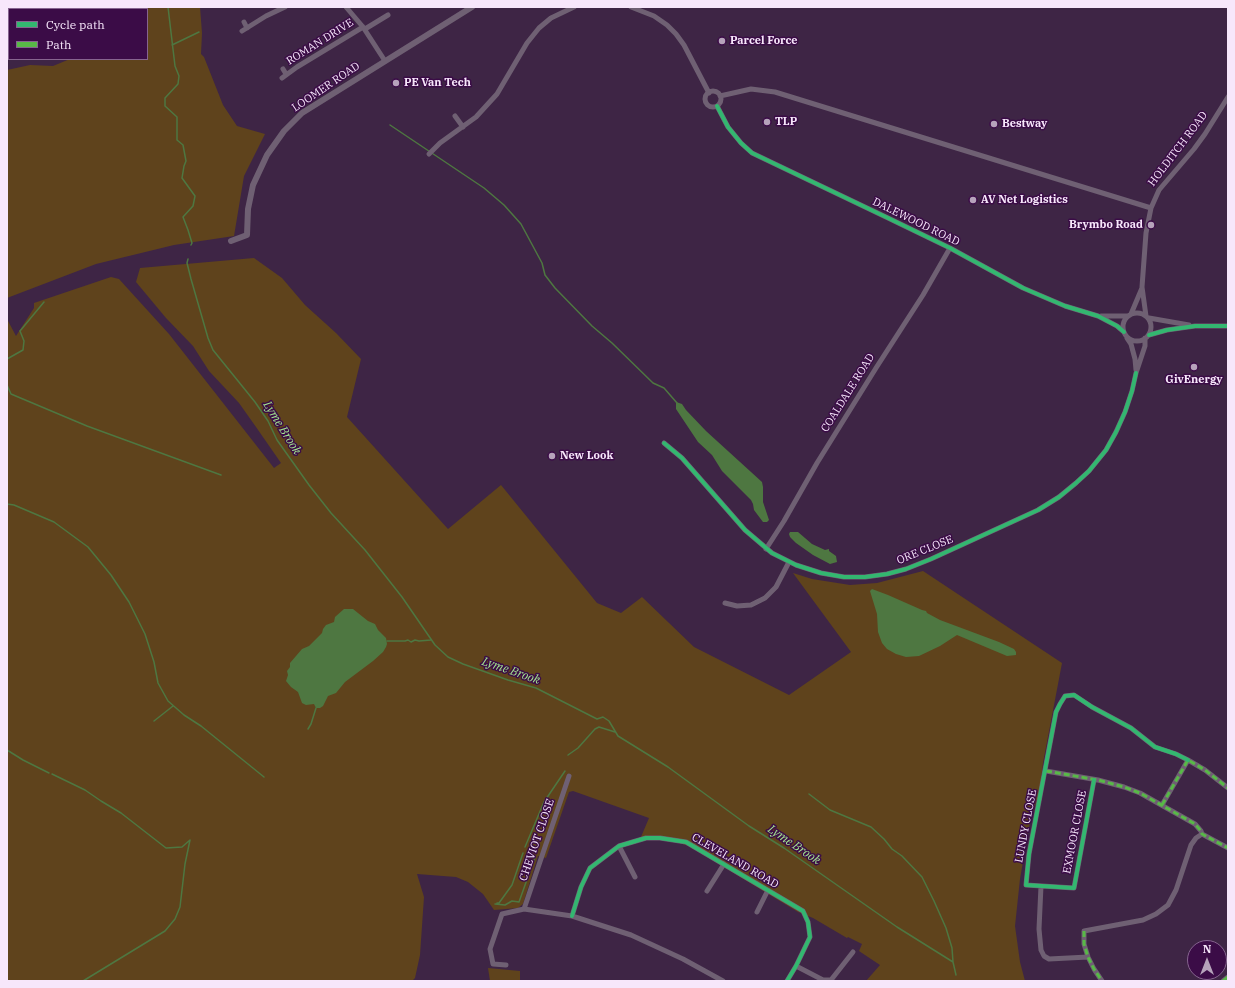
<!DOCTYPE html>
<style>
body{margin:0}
#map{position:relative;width:1235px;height:988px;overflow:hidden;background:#3e2545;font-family:"IBM Plex Serif",serif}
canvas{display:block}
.frame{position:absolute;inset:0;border:8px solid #f7e7fb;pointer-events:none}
.legend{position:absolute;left:8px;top:8px;width:140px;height:52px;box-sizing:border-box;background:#3b0c47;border:1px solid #86648f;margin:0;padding:5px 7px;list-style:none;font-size:12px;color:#f7e7fb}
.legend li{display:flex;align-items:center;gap:8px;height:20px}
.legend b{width:20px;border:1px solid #86648f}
.north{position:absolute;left:1187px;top:940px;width:40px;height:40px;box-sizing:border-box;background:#3b0c47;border:1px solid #86648f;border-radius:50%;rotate:0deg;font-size:11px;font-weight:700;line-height:16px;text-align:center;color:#f7e7fb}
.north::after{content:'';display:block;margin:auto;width:14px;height:18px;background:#b6a3bb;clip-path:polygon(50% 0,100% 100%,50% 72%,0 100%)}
</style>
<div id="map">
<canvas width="1235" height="988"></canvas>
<div class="frame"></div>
<ul class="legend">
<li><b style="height:5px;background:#33b770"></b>Cycle path</li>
<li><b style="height:5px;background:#58b947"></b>Path</li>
</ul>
<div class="north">N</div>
</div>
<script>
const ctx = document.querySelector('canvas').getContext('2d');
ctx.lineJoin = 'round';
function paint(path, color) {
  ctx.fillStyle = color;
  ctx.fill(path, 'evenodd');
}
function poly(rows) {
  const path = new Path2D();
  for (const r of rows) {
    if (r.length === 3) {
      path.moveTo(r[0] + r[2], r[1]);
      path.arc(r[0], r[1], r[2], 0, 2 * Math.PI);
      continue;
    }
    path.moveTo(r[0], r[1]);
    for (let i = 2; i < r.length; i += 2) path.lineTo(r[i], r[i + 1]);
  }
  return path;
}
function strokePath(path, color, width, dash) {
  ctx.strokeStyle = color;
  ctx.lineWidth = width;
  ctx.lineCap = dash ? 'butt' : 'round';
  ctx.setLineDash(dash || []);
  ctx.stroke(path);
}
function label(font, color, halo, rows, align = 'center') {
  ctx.font = font + ' "IBM Plex Serif",serif';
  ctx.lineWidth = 3;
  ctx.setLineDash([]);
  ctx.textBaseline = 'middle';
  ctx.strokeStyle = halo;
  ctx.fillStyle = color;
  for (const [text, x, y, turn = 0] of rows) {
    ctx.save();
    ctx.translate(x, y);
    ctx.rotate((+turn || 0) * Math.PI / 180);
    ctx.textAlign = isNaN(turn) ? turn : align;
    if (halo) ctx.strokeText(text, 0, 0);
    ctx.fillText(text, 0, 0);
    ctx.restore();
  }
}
const green = poly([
 [119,7,200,7,202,33,201,54,204,57,223,105,237,126,265,134,244,176,234,236,174,245,96,264,7,298,7,70,30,65,53,66,70,59,147,59,147,9,119,9],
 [254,258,282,278,305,305,336,333,361,359,347,417,448,529,501,485,597,603,621,613,642,597,694,647,789,695,851,652,793,573,812,579,850,585,877,583,923,571,1062,663,1043,763,1040,789,1030,822,1020,879,1015,926,1020,962,1025,981,866,981,880,965,859,951,862,944,848,937,847,938,813,918,798,912,689,846,670,840,641,837,649,818,573,791,569,792,546,858,538,856,523,904,518,908,494,910,483,894,468,882,456,877,417,874,424,897,420,955,415,978,412,981,7,981,7,319,16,336,34,308,34,303,111,277,119,279,169,334,274,468,281,463,256,427,239,403,209,371,193,346,166,318,136,282,140,268],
 [488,968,520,971,520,981,490,981]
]);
const water = poly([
 [676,402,682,404,686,410,706,431,762,482,763,487,763,502,769,520,767,522,763,522,754,510,753,504,751,500,722,471,712,455,698,442,676,409],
 [790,532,798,532,812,544,825,550,829,549,829,551,836,556,837,562,830,564,813,555,796,543,790,537,789,534],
 [872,589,888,595,922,610,926,611,927,613,940,620,999,642,1014,649,1016,652,1016,655,1007,656,957,635,940,646,919,656,906,657,896,654,887,649,882,643,878,632,877,614,870,591],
 [344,609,353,609,368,621,375,624,378,630,386,638,387,644,386,647,383,652,373,661,345,682,336,693,328,696,323,706,320,708,316,708,314,704,306,705,302,703,298,692,291,687,286,681,288,675,287,671,290,667,290,663,302,649,309,646,322,633,323,629,326,625,334,622,335,617]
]);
const stream = poly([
 [168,7,175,66,179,76,178,84,165,98,165,106,177,117,177,140,183,145,186,161,184,166,182,178,195,196,193,206,183,217,188,230,192,243,191,245],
 [172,45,199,32],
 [390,125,484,188,504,205,521,224,542,263,545,275,555,288,592,326,612,343,653,383,664,388,677,403],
 [188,259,187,263,191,279,208,338,213,350,255,402,268,421,277,440,309,485,331,513,365,550,402,597,435,645,448,657,463,664,508,680,536,688,597,719,603,717,609,721,618,736,668,767,749,826,784,848,897,927,953,962,956,975],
 [7,359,23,350,24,341,20,331,44,302],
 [7,385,11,394,87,426,221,475],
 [7,504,14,505,54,522,88,547,111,575,129,602,145,634,154,662,158,683,168,701,184,715,201,726,264,777],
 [387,641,405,641,408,640,411,642,415,640,419,641,431,640],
 [154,721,173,706],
 [308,729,311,724,316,708],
 [7,750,23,760,49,773],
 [568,755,578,748,595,729,599,727,615,732],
 [52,774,85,790,101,801,121,813,166,848,182,847,190,840,185,864,180,907,175,919,165,931,83,981],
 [809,794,830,810,871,827,884,839,892,849,902,856,922,877,934,901,946,928,952,948,953,962],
 [525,847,544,802,565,771],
 [497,903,499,903,512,885,523,853],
 [495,904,505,905,512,901,519,902,535,857]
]);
const minor = poly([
 [346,7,363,27,385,61],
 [631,7,654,16,667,25,676,34,684,45,709,93],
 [244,22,247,28],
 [365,29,388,15],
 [242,31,266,16,285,7],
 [283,69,286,74],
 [282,78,297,67,363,27],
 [713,99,8],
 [720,96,751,89,775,92,1151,208],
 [717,106,728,127,741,143,752,153,888,218,950,248,1023,288,1065,306,1098,316,1117,326,1124,332],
 [455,116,463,127],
 [429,154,440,143,476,117,497,94,527,43,539,28,551,18,574,7],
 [1137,327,14],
 [1131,314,1142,288],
 [1101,316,1127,316],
 [1146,316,1142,287,1146,233,1151,208,1159,190,1194,149,1205,134,1228,97],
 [1149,318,1189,325],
 [1149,335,1167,330,1195,326,1228,326],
 [1127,338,1131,344,1135,359,1136,370],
 [664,443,682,458,745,530,772,553,796,565,821,573,844,577,865,577,887,574,906,569,931,559,1038,510,1059,497,1076,483,1089,471,1106,450,1116,432,1125,412,1132,391,1136,373,1145,346,1145,338],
 [766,549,784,521,817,463,876,368,923,295,950,248],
 [725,603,737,606,751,605,765,598,776,587,789,562],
 [1046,771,1098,780,1124,787,1140,793,1195,824,1201,831,1202,834],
 [1094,780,1074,888,1026,885,1029,854,1056,712,1060,704,1065,696,1074,695,1092,707,1131,728,1155,747,1176,754,1188,760],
 [1162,805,1188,760,1205,770,1228,788],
 [1202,834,1228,848],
 [619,846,635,877],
 [1041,886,1039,929,1041,950,1044,956,1049,959,1088,957],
 [707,891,724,864],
 [524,909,569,776],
 [757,912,768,890],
 [572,916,581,887,590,868,615,849,619,846,646,838,660,838,686,842,803,911,808,922,810,937,796,966,787,981],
 [506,965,493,964,490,949,502,914,524,909,572,916,631,935,683,959,723,981],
 [796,966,823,980,831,980,853,952],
 [1102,981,1094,969,1088,957,1084,944,1084,931,1143,920,1156,914,1168,905,1176,890,1191,845,1196,838,1202,834],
 [1223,981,1228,977]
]);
const tertiary = poly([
 [231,241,247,235,248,209,253,185,267,155,284,131,302,113,472,7]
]);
const rail = poly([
 [7,47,9,47]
]);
const quiet = poly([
 [1046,771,1098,780,1124,787,1140,793,1195,824,1201,831,1202,834,1228,848],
 [1162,805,1188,760,1205,770,1228,788],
 [1084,931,1084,944,1088,957,1094,969,1102,981],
 [1223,981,1228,977]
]);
const cycleway = poly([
 [717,106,728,127,741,143,752,153,888,218,950,248,1023,288,1065,306,1098,316,1117,326,1124,332],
 [1149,335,1167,330,1195,326,1228,326],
 [664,443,682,458,745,530,772,553,796,565,821,573,844,577,865,577,887,574,906,569,931,559,1038,510,1059,497,1076,483,1089,471,1106,450,1116,432,1125,412,1132,391,1136,373],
 [1094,780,1074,888,1026,885,1029,854,1056,712,1060,704,1065,696,1074,695,1092,707,1131,728,1155,747,1176,754,1188,760],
 [572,916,581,887,590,868,615,849,619,846,646,838,660,838,686,842,803,911,808,922,810,937,796,966,787,981]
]);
const markers = [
 [722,41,4,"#b6a3bb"],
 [396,83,4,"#b6a3bb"],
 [767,122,4,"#b6a3bb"],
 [994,124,4,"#b6a3bb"],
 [973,200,4,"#b6a3bb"],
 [1151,225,4,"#b6a3bb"],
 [1194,367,4,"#b6a3bb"],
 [552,456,4,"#b6a3bb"]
];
const poiNames = [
 ["Parcel Force",730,41],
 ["PE Van Tech",404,83],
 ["TLP",775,122],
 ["Bestway",1002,124],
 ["AV Net Logistics",981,200],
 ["Brymbo Road",1143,225,"right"],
 ["GivEnergy",1194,380,"center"],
 ["New Look",560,456]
];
const streetNames = [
 ["ROMAN DRIVE",320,42,-32],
 ["LOOMER ROAD",326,87,-34],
 ["HOLDITCH ROAD",1178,149,-53],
 ["DALEWOOD ROAD",916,222,26],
 ["COALDALE ROAD",848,393,-58],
 ["ORE CLOSE",925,550,-22],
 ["LUNDY CLOSE",1026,826,-79],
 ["EXMOOR CLOSE",1075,832,-79],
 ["CHEVIOT CLOSE",537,840,-71],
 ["CLEVELAND ROAD",735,861,30]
];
const waterNames = [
 ["Lyme Brook",282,428,58],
 ["Lyme Brook",511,671,19],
 ["Lyme Brook",794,845,34]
];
paint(green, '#5f431c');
paint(water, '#4e7741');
strokePath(stream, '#4e7741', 1.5);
strokePath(minor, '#6f6073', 5);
strokePath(tertiary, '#6f6073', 6);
strokePath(rail, '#726176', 3);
strokePath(rail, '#3b0c47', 1.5, [4.5]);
strokePath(quiet, '#58b947', 3, [6, 3]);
strokePath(cycleway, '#33b770', 4);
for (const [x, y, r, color] of markers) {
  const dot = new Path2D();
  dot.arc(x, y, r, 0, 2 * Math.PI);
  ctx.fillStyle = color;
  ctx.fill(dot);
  strokePath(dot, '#3b0c47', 1.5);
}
label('bold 11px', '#f7e7fb', '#3b0c47', poiNames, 'left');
label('11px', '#f7e7fb', '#3b0c47', streetNames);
label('italic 12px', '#a5e891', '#3b0c47', waterNames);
</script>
